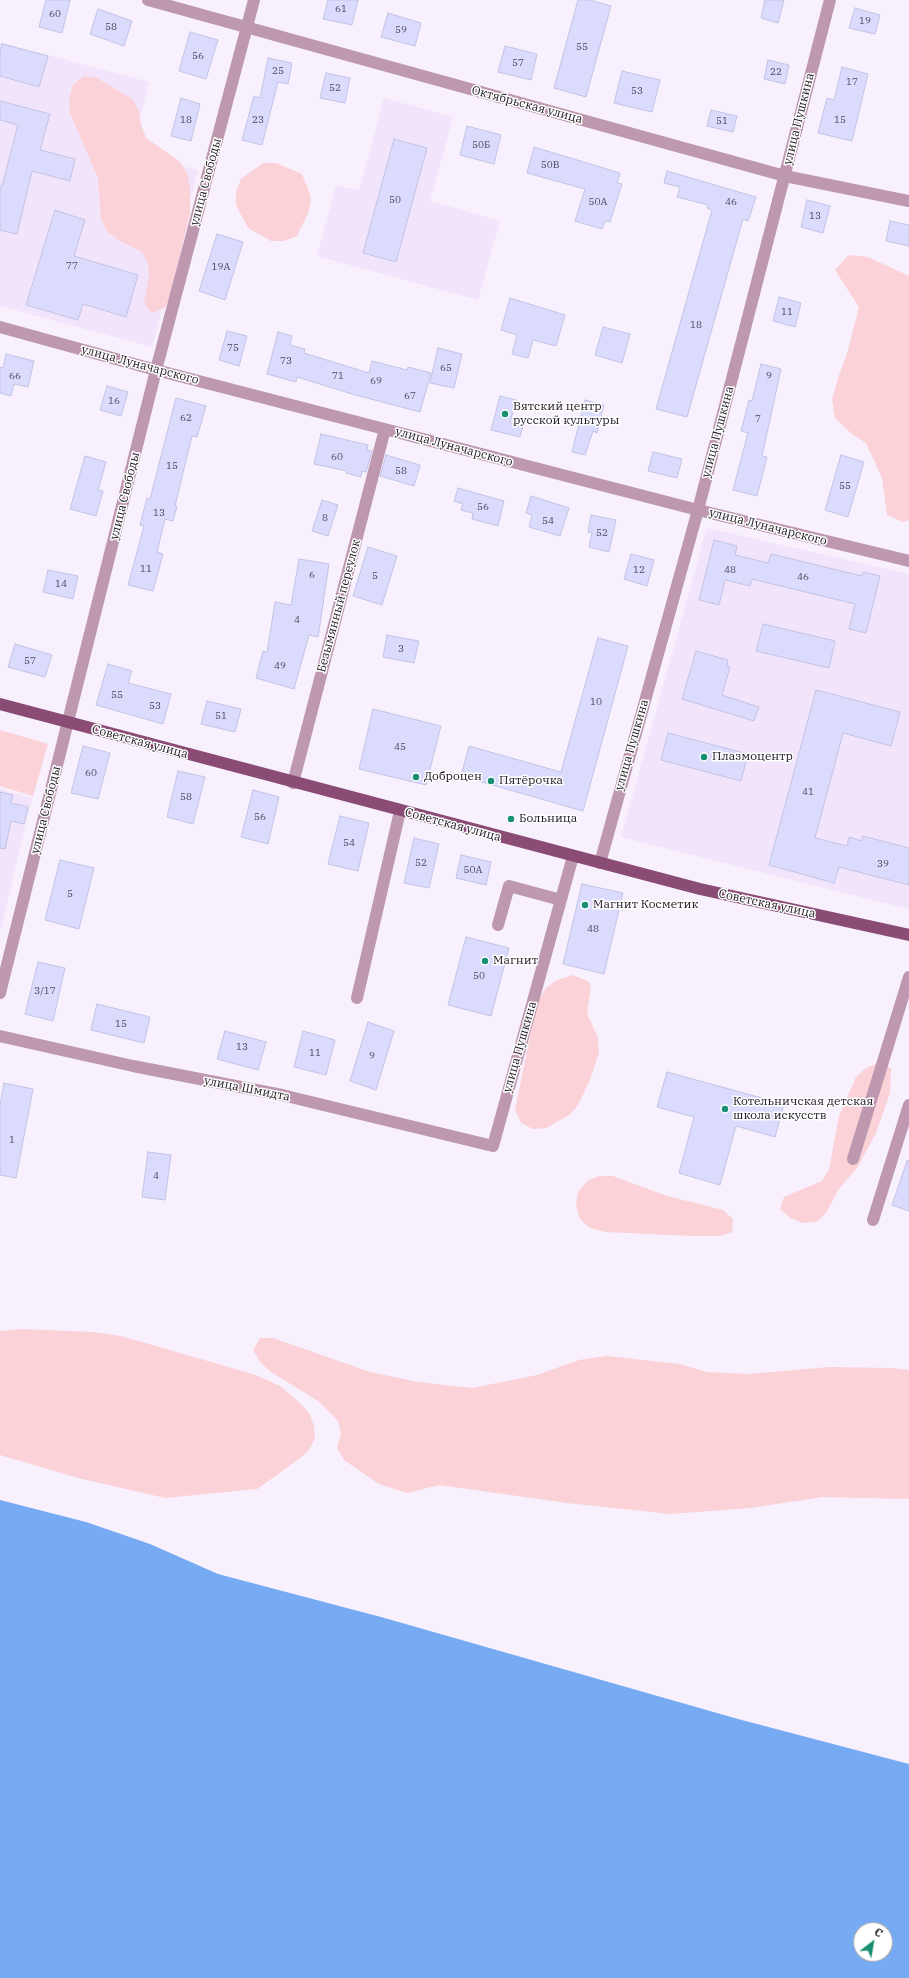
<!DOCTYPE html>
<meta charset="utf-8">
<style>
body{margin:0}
#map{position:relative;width:909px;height:1978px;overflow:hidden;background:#f8f0fd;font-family:"IBM Plex Serif",serif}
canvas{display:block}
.north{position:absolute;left:853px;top:1922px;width:40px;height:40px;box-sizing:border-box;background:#fff;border:1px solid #a5a2a6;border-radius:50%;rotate:31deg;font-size:11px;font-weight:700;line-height:16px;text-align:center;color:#1d1621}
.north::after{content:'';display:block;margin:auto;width:14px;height:18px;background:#188f72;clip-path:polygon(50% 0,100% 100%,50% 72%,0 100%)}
</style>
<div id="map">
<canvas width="909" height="1978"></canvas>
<div class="north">С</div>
</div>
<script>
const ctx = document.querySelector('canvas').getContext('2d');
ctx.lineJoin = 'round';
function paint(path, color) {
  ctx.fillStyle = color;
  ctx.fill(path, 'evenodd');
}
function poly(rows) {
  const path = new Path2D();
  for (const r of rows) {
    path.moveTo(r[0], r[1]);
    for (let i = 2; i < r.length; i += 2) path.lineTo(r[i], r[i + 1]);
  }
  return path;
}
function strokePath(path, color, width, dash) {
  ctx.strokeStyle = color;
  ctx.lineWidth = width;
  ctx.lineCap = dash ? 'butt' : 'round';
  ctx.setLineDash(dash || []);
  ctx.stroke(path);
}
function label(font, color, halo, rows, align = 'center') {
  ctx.font = font + ' "IBM Plex Serif",serif';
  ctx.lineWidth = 3;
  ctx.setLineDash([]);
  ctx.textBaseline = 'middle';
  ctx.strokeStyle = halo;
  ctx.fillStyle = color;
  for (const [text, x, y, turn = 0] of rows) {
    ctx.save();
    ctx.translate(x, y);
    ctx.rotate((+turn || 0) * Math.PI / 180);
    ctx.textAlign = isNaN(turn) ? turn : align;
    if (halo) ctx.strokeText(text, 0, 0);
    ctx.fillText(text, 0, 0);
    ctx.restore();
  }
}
const built = poly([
 [0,42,149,82,131,153,198,170,152,347,0,306],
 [384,98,453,117,430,201,500,221,478,300,317,256,336,185,359,191],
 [707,528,909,574,909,909,621,837],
 [0,789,32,798,0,933]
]);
const green = poly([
 [84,76,97,78,132,99,139,111,141,125,146,138,179,161,187,173,190,187,190,213,170,296,165,308,152,313,144,303,149,276,148,263,142,252,118,240,107,231,101,219,98,178,70,113,69,99,73,85],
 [263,163,276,163,302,174,311,197,309,211,297,236,284,241,271,241,248,228,236,205,236,192,241,179],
 [849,255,868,257,909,276,909,520,903,522,887,515,882,478,866,443,852,434,835,418,832,399,839,375,847,354,859,307,835,270],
 [0,730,48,744,33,796,0,786],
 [573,975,588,981,591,986,587,1013,598,1038,599,1053,590,1080,578,1105,569,1115,546,1128,533,1129,521,1123,515,1110,535,1012,539,1000,546,988,557,980],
 [879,1063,891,1068,890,1093,876,1133,857,1168,839,1189,826,1213,816,1222,803,1223,790,1218,780,1209,784,1197,822,1181,829,1169,839,1116,856,1077,866,1068],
 [599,1176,613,1176,667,1196,723,1210,733,1219,732,1232,720,1236,692,1236,605,1232,590,1228,580,1219,576,1206,578,1192,587,1181],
 [21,1329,93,1332,121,1336,256,1375,280,1386,300,1403,309,1413,314,1425,315,1438,309,1450,299,1459,257,1489,165,1498,78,1478,0,1455,0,1331],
 [260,1338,273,1338,370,1372,418,1382,472,1388,537,1375,579,1360,607,1356,679,1364,707,1372,748,1374,829,1367,891,1368,909,1370,909,1499,822,1497,751,1508,670,1514,567,1503,439,1485,407,1493,379,1484,344,1460,337,1448,341,1434,338,1421,318,1401,271,1372,260,1362,253,1350]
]);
const water = poly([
 [0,1500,86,1522,150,1544,218,1574,381,1617,738,1719,909,1764,909,1978,0,1978],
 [861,1930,885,1930,885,1954,861,1954]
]);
const building = poly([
 [46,0,70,0,62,33,39,27,46,0],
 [328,0,358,0,352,25,323,19,328,0],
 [578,0,590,0,611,6,586,97,554,88,578,0],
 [765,0,784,0,778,23,761,18,765,0],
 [855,8,880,15,875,34,849,28,855,8],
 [98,9,132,21,124,46,90,34,98,9],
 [388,13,421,23,415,46,381,37,388,13],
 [190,32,218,40,206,79,179,71,190,32],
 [2,44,48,56,39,87,0,76,0,51,2,44],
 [505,46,537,54,531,80,498,72,505,46],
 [268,58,292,63,288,84,278,82,262,145,242,140,254,96,260,98,268,58],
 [768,60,789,65,785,84,764,79,768,60],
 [842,67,868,74,852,141,818,133,827,98,834,100,842,67],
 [622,71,660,80,652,112,614,103,622,71],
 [326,73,350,78,345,103,320,98,326,73],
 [181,98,200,104,191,141,171,136,181,98],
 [0,101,50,114,40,150,75,159,70,181,32,171,17,234,0,230,0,186,2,186,18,125,0,120,0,101],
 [711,110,737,116,733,132,707,126,711,110],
 [467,126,501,135,494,164,460,155,467,126],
 [394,139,427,148,396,262,363,253,394,139],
 [534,147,620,173,617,183,622,184,610,222,605,221,602,229,575,221,585,189,527,173,534,147],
 [667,171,756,197,748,221,743,219,687,417,656,409,712,210,707,208,708,205,677,197,680,187,664,183,667,171],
 [807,200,830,206,823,233,801,227,807,200],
 [55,210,85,220,74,256,138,275,126,317,83,304,78,320,26,305,55,210],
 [890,221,909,225,909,246,886,241,890,221],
 [217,234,243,242,225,300,199,291,217,234],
 [779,297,801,303,795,327,773,321,779,297],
 [510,298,565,315,556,346,533,340,528,358,512,354,517,335,501,330,510,298],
 [603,327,630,334,622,363,595,355,603,327],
 [227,331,247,336,239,366,219,360,227,331],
 [278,332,292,336,290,345,305,349,304,353,369,373,372,361,407,370,408,367,431,373,420,412,352,394,297,377,296,382,267,374,278,332],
 [438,348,462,354,454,388,430,383,438,348],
 [6,354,34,361,28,387,14,384,11,396,0,393,0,367,3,368,6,354],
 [761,364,781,369,762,456,767,457,757,496,733,490,748,433,741,431,749,400,752,401,761,364],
 [107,386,128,392,121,416,100,410,107,386],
 [500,396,516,400,510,423,523,426,520,437,491,430,500,396],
 [176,398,206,406,197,437,192,436,175,506,177,506,173,521,165,519,157,552,163,554,153,591,128,585,144,526,140,525,147,498,150,499,176,398],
 [585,400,604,405,597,433,593,431,585,455,572,452,585,400],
 [321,434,368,445,367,450,372,451,366,472,362,471,361,477,346,473,347,471,314,464,321,434],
 [653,452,682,459,677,478,648,471,653,452],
 [386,455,420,465,414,486,380,476,386,455],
 [841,455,864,462,848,517,825,510,841,455],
 [85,456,106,462,98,490,103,491,96,516,70,509,85,456],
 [458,488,504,501,498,526,472,519,473,513,461,510,463,504,454,501,458,488],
 [531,496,569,508,560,536,529,527,532,515,526,513,531,496],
 [322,500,338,505,328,536,312,531,322,500],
 [591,515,616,520,609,552,589,547,592,533,588,532,591,515],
 [714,540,737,546,735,555,768,563,771,554,862,576,863,572,880,576,866,633,849,629,855,604,752,579,750,586,725,580,719,605,699,600,714,540],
 [368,547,397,556,382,605,353,596,368,547],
 [631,554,654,560,647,586,624,579,631,554],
 [299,559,329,564,318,637,309,635,294,689,256,678,263,651,267,652,275,602,291,605,299,559],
 [48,570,78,576,73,599,43,592,48,570],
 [763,624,835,641,829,668,756,651,763,624],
 [387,635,419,641,414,663,383,657,387,635],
 [598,638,628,646,583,811,461,776,469,746,561,772,598,638],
 [15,644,52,655,45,677,8,667,15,644],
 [696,651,728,660,727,666,730,667,722,695,759,707,754,721,682,699,696,651],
 [108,664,132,671,128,683,171,694,163,724,96,705,108,664],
 [816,690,900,712,891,746,843,733,815,838,847,846,849,837,862,841,863,836,909,848,909,885,839,867,834,883,769,865,816,690],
 [207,701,241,709,235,732,201,724,207,701],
 [373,709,441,726,426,785,359,769,373,709],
 [668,733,748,754,741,781,661,760,668,733],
 [83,746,110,753,98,799,71,793,83,746],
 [178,771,205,777,193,824,167,817,178,771],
 [253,790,279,797,268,844,241,837,253,790],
 [0,792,13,795,11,803,28,807,24,824,11,821,5,849,0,848,0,792],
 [340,816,369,823,358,871,328,864,340,816],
 [414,838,439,844,429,888,404,883,414,838],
 [461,855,491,862,486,885,456,878,461,855],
 [60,860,94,868,79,929,45,920,60,860],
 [582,884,623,893,604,974,563,964,582,884],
 [466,937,509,948,491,1016,448,1005,466,937],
 [38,962,65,968,53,1021,25,1014,38,962],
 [97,1004,150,1017,144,1043,91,1030,97,1004],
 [368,1022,394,1031,376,1090,350,1081,368,1022],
 [225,1031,266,1042,258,1070,217,1059,225,1031],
 [303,1031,335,1040,326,1075,294,1067,303,1031],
 [667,1072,784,1104,775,1137,736,1126,720,1185,679,1173,694,1117,657,1107,667,1072],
 [4,1083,33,1089,16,1178,0,1175,0,1105,4,1083],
 [148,1152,171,1155,165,1200,142,1197,148,1152],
 [907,1161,909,1161,909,1211,892,1205,907,1161]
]);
const minor = poly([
 [148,0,785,176,909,201],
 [0,327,156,370,698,510,909,561],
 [293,783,385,429],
 [600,863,698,510,830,0],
 [498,925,509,886,561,900],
 [0,993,156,370,254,0],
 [357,998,400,811],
 [0,1036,133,1066,282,1095,493,1146,573,856],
 [853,1159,909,977],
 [873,1220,909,1105]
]);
const major = poly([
 [0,704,700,889,909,935]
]);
const markers = [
 [505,414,4,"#188f72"],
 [704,757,4,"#188f72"],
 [416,777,4,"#188f72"],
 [491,781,4,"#188f72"],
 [511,819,4,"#188f72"],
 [585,905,4,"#188f72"],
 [485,961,4,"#188f72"],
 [725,1109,4,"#188f72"]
];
const numberNames = [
 ["61",341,9],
 ["60",55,14],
 ["19",865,21],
 ["58",111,27],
 ["59",401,30],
 ["55",582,47],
 ["56",198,56],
 ["57",518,63],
 ["25",278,71],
 ["22",776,72],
 ["17",852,82],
 ["52",335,88],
 ["53",637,91],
 ["18",186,120],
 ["23",258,120],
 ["15",840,120],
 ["51",722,121],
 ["50Б",481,145],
 ["50В",550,165],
 ["50",395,200],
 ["50А",598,202],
 ["46",731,202],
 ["13",815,216],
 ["77",72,266],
 ["19А",221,267],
 ["11",787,312],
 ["18",696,325],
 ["75",233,348],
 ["73",286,361],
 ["65",446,368],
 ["66",15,376],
 ["71",338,376],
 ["9",769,376],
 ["69",376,381],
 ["67",410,396],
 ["16",114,401],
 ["62",186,418],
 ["7",758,419],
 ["60",337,457],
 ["15",172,466],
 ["58",401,471],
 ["55",845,486],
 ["56",483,507],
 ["13",159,513],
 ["8",325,518],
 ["54",548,521],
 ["52",602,533],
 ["11",146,569],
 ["12",639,570],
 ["48",730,570],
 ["6",312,575],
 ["5",375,576],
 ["46",803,577],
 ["14",61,584],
 ["4",297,620],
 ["3",401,649],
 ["57",30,661],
 ["49",280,666],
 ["55",117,695],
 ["10",596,702],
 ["53",155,706],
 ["51",221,716],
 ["45",400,747],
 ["60",91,773],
 ["41",808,792],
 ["58",186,797],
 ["56",260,817],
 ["54",349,843],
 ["52",421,863],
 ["39",883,864],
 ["50А",473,870],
 ["5",70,894],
 ["48",593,929],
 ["50",479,976],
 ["3/17",45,991],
 ["15",121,1024],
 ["13",242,1047],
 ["11",315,1053],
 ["9",372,1056],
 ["1",12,1140],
 ["4",156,1176]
];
const streetNames = [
 ["Октябрьская улица",527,105,15],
 ["улица Пушкина",799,119,-76],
 ["улица Свободы",206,182,-75],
 ["улица Луначарского",140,365,15],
 ["улица Пушкина",718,432,-75],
 ["улица Луначарского",454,447,15],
 ["улица Свободы",125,496,-76],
 ["улица Луначарского",768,527,14],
 ["Безымянный переулок",339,606,-75],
 ["Советская улица",140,742,15],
 ["улица Пушкина",632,745,-74],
 ["улица Свободы",46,810,-76],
 ["Советская улица",453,825,15],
 ["Советская улица",767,904,12],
 ["улица Пушкина",520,1047,-74],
 ["улица Шмидта",247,1089,11]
];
const poiNames = [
 ["Вятский центр",513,407],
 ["русской культуры",513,421],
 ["Плазмоцентр",712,757],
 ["Доброцен",424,777],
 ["Пятёрочка",499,781],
 ["Больница",519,819],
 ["Магнит Косметик",593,905],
 ["Магнит",493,961],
 ["Котельничская детская",733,1102],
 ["школа искусств",733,1116]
];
paint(built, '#f2e4fb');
paint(green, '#fad2d7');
paint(water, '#76abf3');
paint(building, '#dbdbfe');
strokePath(building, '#c2c3e5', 1);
strokePath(minor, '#bd98ae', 12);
strokePath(major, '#8a4b75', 12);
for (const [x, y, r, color] of markers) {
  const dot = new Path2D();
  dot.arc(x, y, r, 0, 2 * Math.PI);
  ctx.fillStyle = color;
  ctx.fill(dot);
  strokePath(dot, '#fff', 1.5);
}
label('10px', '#4c4758', null, numberNames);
label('12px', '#1d1621', '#fff', streetNames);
label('12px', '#1d1621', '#fff', poiNames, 'left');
</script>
